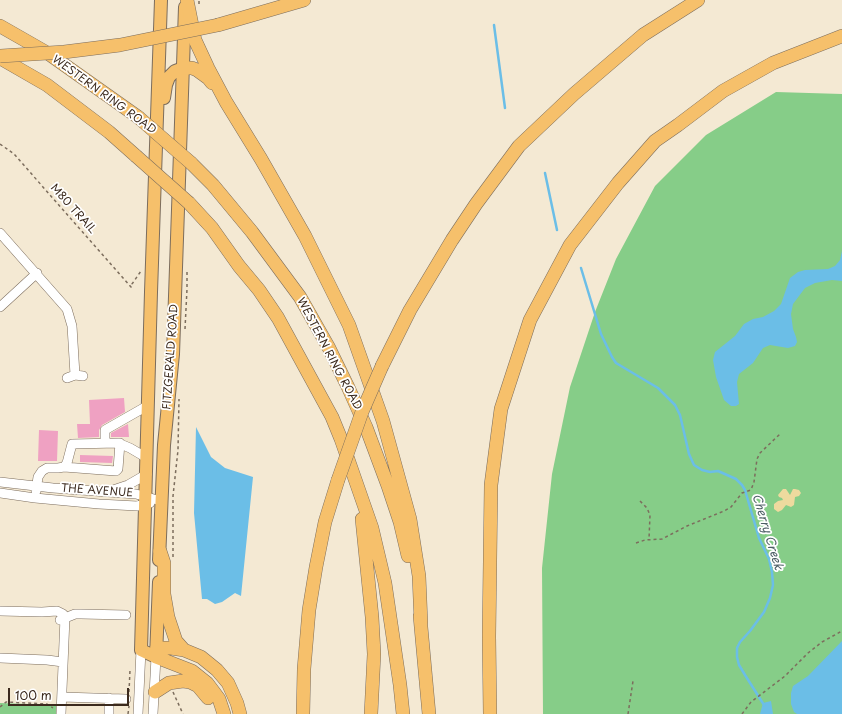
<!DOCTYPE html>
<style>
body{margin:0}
#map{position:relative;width:842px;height:714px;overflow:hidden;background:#f4e9d3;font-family:"Playpen Sans",sans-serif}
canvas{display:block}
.scale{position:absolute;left:8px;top:688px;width:121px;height:18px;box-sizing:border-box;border:2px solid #3b2a1e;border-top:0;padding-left:5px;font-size:12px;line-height:14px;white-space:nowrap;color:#3b2a1e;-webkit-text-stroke:3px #fff;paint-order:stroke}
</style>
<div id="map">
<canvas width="842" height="714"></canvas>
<div class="scale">100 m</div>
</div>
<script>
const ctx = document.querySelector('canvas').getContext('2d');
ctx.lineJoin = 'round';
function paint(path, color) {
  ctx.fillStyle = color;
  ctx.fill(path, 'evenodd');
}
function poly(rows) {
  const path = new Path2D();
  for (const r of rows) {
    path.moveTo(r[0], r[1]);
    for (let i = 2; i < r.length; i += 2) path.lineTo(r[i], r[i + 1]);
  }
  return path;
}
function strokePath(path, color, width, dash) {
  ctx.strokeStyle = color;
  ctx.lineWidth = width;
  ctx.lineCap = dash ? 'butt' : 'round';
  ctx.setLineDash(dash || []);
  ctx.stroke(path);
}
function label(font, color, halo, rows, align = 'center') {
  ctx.font = font + ' "Playpen Sans",sans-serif';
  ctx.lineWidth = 3.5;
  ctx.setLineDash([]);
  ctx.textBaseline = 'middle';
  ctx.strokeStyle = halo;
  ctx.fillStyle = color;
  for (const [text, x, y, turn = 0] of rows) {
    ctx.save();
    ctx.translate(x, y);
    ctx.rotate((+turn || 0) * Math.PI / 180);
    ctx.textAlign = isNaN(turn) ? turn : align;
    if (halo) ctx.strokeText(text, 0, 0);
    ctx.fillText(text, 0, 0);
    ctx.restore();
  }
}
const green = poly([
 [776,92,842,94,842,714,543,714,542,568,552,474,570,387,595,312,616,259,655,186,706,135],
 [0,703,56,705,56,714,0,714]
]);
const sand = poly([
 [783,489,786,489,790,495,793,489,795,489,799,490,801,493,799,496,795,497,794,505,791,507,786,505,782,510,778,512,774,509,774,504,778,501,783,500,782,498,779,497,778,495]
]);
const water = poly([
 [842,251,842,281,832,280,815,283,805,288,793,304,791,314,793,329,796,337,797,342,795,346,788,348,770,345,763,348,753,363,739,374,737,382,739,404,736,406,731,406,724,400,716,377,713,360,715,352,735,336,744,324,753,319,763,317,774,311,781,304,790,278,798,272,805,270,828,269,835,266,840,260],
 [196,427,211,457,225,468,253,477,241,596,235,593,222,602,215,604,207,599,202,599,194,513],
 [842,641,842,714,797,714,794,712,791,704,791,693,793,686,808,676],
 [771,701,773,714,760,714,763,703]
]);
const stream = poly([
 [494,25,505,108],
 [545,173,557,230],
 [581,268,601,334,612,357,616,363,658,388,675,405,680,415,689,454,694,465,702,470,710,472,718,471,736,479,742,485,745,490,759,538,769,559,772,572,773,585,770,598,764,612,750,631,740,642,737,648,737,657,739,665,745,675,764,705]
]);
const building = poly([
 [124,398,125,412,102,425,99,430,99,437,78,438,77,424,90,424,89,400],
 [128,424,129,437,111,437,111,433],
 [39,430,58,431,57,461,38,461],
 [80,455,113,456,112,463,80,462]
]);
const path = poly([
 [199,4,199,0],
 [0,144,14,154,131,287,132,287,132,284,141,271],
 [185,329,187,289,187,271],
 [640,501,647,508,650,515,649,539],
 [636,543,645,540,662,539,687,526,724,511,731,507,742,493,751,490,754,482,757,459,760,453,780,434],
 [173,557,173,496,178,450,179,399],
 [129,692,130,670,132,670],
 [173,692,183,714],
 [0,707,6,702,47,704,53,708],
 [128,714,129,706],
 [628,714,633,681],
 [742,714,751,702,785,676,808,653,822,642,842,631]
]);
const minor = poly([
 [0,233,67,309,72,326,75,375],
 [0,307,37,273],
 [67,378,75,375,83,376],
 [105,443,105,430,147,406],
 [64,467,67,463,72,444,118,443,130,448,147,458],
 [0,482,53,488,136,494,161,501],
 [113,490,128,485,147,474],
 [36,491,38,477,42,471,47,468,58,468,64,467,116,471,118,469,120,443],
 [0,493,35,498,99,504,137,506,150,503],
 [0,611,42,612,57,611,63,614,65,617,61,714],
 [60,620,75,614,81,614,126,615],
 [0,658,47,660,63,662],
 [62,697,126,699],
 [109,714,109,698],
 [138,714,141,650],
 [153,714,156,657]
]);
const major = poly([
 [164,98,166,85,169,77,175,71,183,68],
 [159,560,164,445,173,354,185,7],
 [141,650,156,657,159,582],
 [141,650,151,292,161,0]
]);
const highway = poly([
 [187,0,195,40,208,68,226,102,261,159,305,236,349,325,383,421,410,519,419,576,421,623],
 [218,25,304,0],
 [0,26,49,54,138,117],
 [0,58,47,85,109,132,136,156],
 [183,68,192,68,197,70,208,78,212,83],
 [191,163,213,185,252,232,300,297,329,348,348,387,366,427,388,486,400,522,408,556],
 [189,203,212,228,239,266,259,290,278,318,332,417,341,439,372,528,385,583,400,685,403,714],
 [382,366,410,310,452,240,476,204,519,146,574,94,643,35,698,0],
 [362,519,372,617,374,654,371,714],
 [160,551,164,563,164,594,168,617,176,641,184,650],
 [420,616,429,714],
 [157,648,171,648,184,650,201,657,217,670,228,683,237,703,240,714],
 [156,657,192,671,207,683,219,699,224,714],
 [155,692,169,683,183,681,190,682,198,686,208,698],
 [303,714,304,669,309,610,316,567,325,522,338,480],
 [490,714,489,636,491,485,501,409,530,320,570,245,618,183,655,141,678,125,723,91,773,63,842,36]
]);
const highwayBridge = poly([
 [0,56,64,52,120,45,218,25],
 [138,117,191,163],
 [136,156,189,203],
 [338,480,362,412,382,366]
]);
const streetNames = [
 ["WESTERN RING ROAD",104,95,36],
 ["M80 TRAIL",73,209,48],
 ["WESTERN RING ROAD",329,354,62],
 ["FITZGERALD ROAD",171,357,-86],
 ["THE AVENUE",97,491,4]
];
const waterNames = [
 ["Cherry Creek",767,532,73]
];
paint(green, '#86cd88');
paint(sand, '#eeda9e');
paint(water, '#6bbee7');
strokePath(stream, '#6bbee7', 2.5);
paint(building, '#efa1c2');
strokePath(minor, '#7c6d5d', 10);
strokePath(major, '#7c6d5d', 14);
strokePath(highway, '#7c6d5d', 14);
strokePath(path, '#7c6d5d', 1.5, [3, 3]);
strokePath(minor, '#fff', 9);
strokePath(major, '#f6c06b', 12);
strokePath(highway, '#f6c06b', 13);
strokePath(highwayBridge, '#7c6d5d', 14, []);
strokePath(highwayBridge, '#f6c06b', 13);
label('11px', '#3b2a1e', '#fff', streetNames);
label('italic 12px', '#4c5e64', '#fff', waterNames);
</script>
